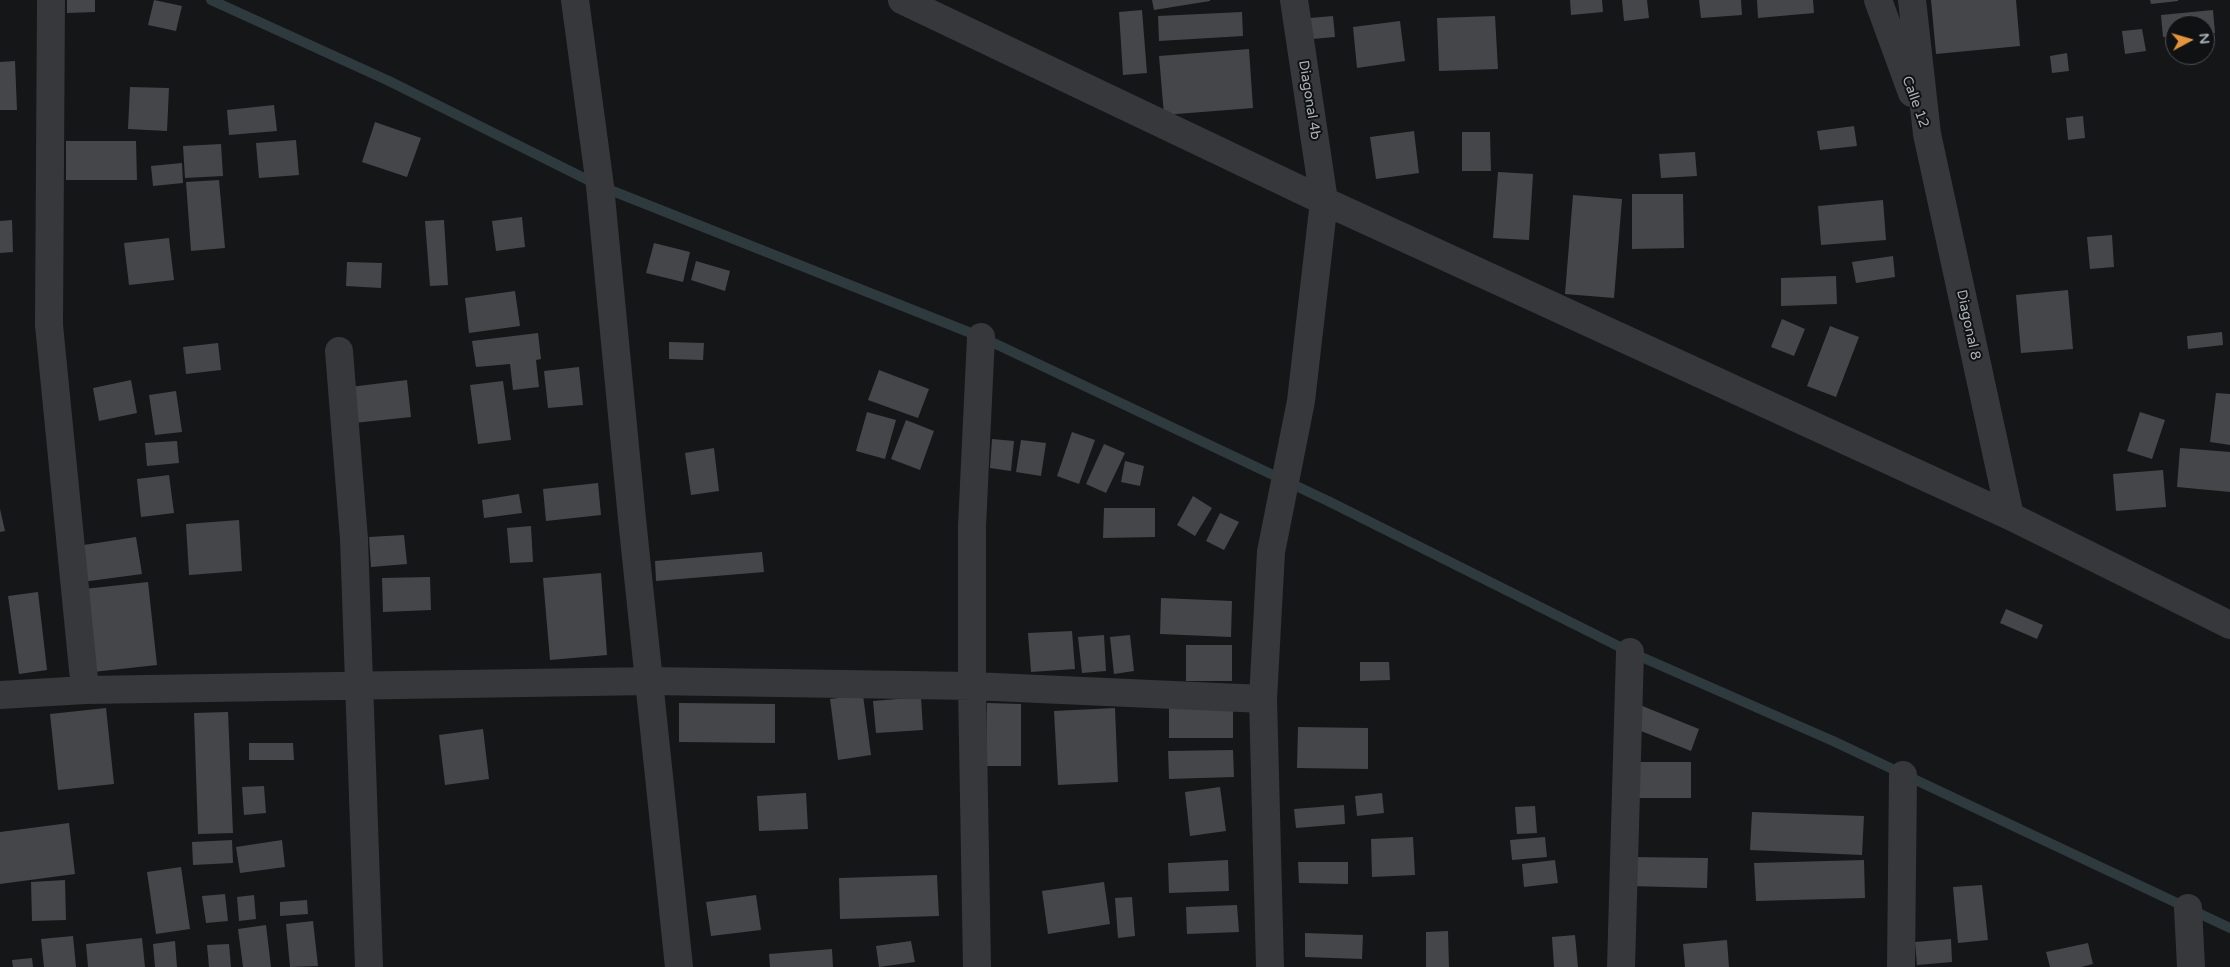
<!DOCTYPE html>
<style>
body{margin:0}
#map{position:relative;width:2230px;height:967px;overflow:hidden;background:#151617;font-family:"Varela Round",sans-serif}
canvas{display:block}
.north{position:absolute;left:2165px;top:15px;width:50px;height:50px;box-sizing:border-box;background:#101112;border:1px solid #4d5054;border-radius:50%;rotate:84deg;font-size:14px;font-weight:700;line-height:20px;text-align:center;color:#a8afb6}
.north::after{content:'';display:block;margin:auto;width:18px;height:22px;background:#e49440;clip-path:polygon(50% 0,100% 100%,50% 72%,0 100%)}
</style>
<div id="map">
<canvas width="2230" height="967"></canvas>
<div class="north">N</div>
</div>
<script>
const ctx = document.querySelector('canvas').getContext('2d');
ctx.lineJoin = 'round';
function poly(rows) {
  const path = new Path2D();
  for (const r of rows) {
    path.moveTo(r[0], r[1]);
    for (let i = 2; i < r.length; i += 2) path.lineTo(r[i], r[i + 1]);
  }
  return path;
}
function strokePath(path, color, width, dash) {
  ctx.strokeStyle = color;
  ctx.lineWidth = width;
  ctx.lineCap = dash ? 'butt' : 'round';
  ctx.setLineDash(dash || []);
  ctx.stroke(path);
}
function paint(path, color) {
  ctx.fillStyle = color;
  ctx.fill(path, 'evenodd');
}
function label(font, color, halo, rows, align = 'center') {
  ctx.font = font + ' "Varela Round",sans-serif';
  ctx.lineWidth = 4;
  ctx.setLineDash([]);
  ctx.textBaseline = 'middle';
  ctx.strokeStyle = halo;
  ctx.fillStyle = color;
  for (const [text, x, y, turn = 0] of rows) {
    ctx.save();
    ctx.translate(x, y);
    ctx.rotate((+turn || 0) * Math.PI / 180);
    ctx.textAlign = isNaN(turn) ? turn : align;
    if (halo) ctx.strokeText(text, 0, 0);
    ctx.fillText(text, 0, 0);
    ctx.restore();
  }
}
const stream = poly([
 [211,0,389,81,600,186,981,337,1328,501,1630,652,1833,741,2230,928]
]);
const building = poly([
 [67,0,95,0,95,12,67,13],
 [154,0,182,6,176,31,148,25],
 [1152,0,1210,0,1210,1,1154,10],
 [1570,0,1602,0,1603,12,1571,15],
 [1622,0,1647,0,1649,18,1624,21],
 [1699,0,1741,0,1742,15,1701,18],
 [1757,0,1813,0,1814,13,1758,18],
 [1931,0,2016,0,2020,46,1936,54],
 [2150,0,2178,0,2178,1,2151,4],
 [1142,10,1147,73,1123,75,1119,12],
 [2213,10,2215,33,2205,34,2205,25,2175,25,2175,36,2163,37,2161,15],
 [1242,12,1243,36,1159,41,1158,16],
 [1333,16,1335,37,1312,39,1310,18],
 [1495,16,1498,69,1439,71,1437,18],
 [1400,21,1405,61,1357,68,1353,27],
 [2142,29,2146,51,2125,54,2122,31],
 [1249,49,1253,108,1164,115,1159,56],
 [2067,53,2069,71,2052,73,2050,56],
 [15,61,17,110,0,110,0,62],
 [130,87,169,88,167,131,128,129],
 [274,105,277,131,229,135,227,110],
 [2083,116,2085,138,2068,140,2066,118],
 [375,122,421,138,407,177,362,162],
 [1854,126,1857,146,1820,150,1817,131],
 [1414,131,1419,173,1376,179,1370,137],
 [1462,132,1490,132,1491,171,1462,171],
 [296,140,299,175,259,178,256,143],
 [66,141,136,141,137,180,66,180],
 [221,144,223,176,185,178,183,146],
 [1695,152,1697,176,1661,178,1659,154],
 [182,163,183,183,153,186,151,166],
 [1498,172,1533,174,1529,240,1493,238],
 [219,180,225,248,191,251,186,182],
 [1632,194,1683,194,1684,248,1632,249],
 [1573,195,1622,199,1614,298,1565,294],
 [1883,200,1886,240,1821,245,1818,206],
 [522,217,525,247,496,251,492,221],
 [12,220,13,252,0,253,0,221],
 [444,220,448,285,430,286,425,221],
 [2112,235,2114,267,2090,269,2087,237],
 [169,238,174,280,129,285,124,243],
 [654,243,690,252,683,282,646,273],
 [1893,256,1895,277,1856,283,1852,262],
 [696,261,730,271,725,291,691,280],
 [347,262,382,263,381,288,346,286],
 [1836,276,1837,304,1781,306,1781,278],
 [2068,290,2073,349,2021,353,2016,295],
 [515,291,520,326,469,333,465,298],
 [1782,319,1805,329,1794,356,1771,347],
 [1830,326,1859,337,1836,397,1807,386],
 [2222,332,2223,345,2188,349,2187,336],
 [538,333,541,359,536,360,539,387,513,390,510,364,476,367,472,341],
 [669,342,704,343,703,360,669,359],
 [218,343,221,370,186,374,183,347],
 [579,367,583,405,548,408,544,371],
 [879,370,929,389,918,418,868,400],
 [131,380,137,413,99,421,93,388],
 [407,380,411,417,354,423,350,387],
 [503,381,511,440,478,444,470,385],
 [176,391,182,432,155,435,149,395],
 [2216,393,2230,394,2230,445,2210,442],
 [867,412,896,420,885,459,856,451],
 [2140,412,2165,420,2152,459,2127,451],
 [906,420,934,431,920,470,891,459],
 [1072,432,1095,440,1079,484,1057,476],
 [992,439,1014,441,1011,471,990,468],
 [1021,440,1046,443,1041,476,1016,472],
 [177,441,179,463,147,466,145,443],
 [1104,444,1125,453,1106,493,1086,484],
 [714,448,719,491,691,495,685,453],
 [2180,448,2230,452,2230,492,2177,487],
 [1125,461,1144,466,1140,486,1121,482],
 [2163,470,2166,507,2116,511,2113,474],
 [169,475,174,513,141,517,137,479],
 [598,483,601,515,546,521,543,489],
 [519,494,522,513,484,518,482,500],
 [1193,496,1212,508,1195,536,1177,525],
 [1104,508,1155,508,1155,537,1103,538],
 [0,509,5,531,0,532],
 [1220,513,1239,522,1224,550,1206,541],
 [239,520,242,571,189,575,186,524],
 [531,526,533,562,510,563,507,528],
 [404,535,407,564,371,567,369,537],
 [136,537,142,574,82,582,77,546],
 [762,552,764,572,656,581,655,561],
 [601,573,607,655,550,660,543,578],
 [430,577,431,610,383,612,382,578],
 [148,582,157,665,93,672,84,589],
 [38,592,47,670,19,674,8,596],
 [1161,598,1232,601,1231,637,1160,634],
 [2006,609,2043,625,2037,639,2000,623],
 [1072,631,1075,669,1031,672,1028,633],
 [1104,635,1106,671,1082,673,1078,637],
 [1130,635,1134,671,1114,674,1110,637],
 [1186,645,1232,645,1232,681,1186,681],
 [1360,662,1389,662,1390,680,1360,681],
 [863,695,871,755,838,760,830,699],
 [921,697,923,730,876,733,873,701],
 [679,703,775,704,775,743,679,742],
 [987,703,1021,704,1021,766,986,766],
 [1640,705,1699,729,1691,751,1631,727],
 [1169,707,1233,707,1233,738,1169,738],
 [106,708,114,784,58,790,50,714],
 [1115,708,1118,782,1058,785,1054,711],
 [228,712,233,833,198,834,194,713],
 [1298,727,1368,728,1368,769,1297,768],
 [483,729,489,779,445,785,439,735],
 [249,743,293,743,294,760,249,760],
 [1233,750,1234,777,1169,779,1168,751],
 [1635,762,1691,762,1691,798,1634,798],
 [264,786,266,813,244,815,242,787],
 [1220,787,1226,831,1190,836,1185,792],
 [806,793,808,829,759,831,757,796],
 [1382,793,1384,813,1357,816,1355,796],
 [1344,805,1345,824,1296,828,1294,809],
 [1535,806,1537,833,1517,834,1515,807],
 [1752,812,1864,816,1862,855,1750,850],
 [69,823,75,874,0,884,0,832],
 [1413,837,1415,875,1372,877,1371,839],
 [1545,837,1547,857,1512,860,1510,840],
 [232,840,233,863,193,865,192,842],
 [282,840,285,867,240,873,236,847],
 [1630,857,1708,858,1707,888,1629,886],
 [1228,860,1229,891,1169,893,1168,863],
 [1555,860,1558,883,1524,887,1522,864],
 [1864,860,1865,898,1756,901,1754,863],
 [1298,862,1348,862,1348,884,1299,883],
 [181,867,190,929,156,934,147,872],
 [937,875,939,916,840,919,839,878],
 [65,880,66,920,32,921,31,882],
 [1104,882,1110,924,1048,934,1042,891],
 [1982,885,1988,940,1958,943,1953,887],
 [225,894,228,921,206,923,202,896],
 [254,895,256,919,239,921,237,897],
 [756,895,761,930,711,936,706,902],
 [1132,897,1135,936,1118,938,1115,898],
 [307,900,308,914,280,916,280,902],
 [1237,905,1239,932,1187,934,1186,907],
 [313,921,318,966,290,967,286,924],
 [266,925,271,967,243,967,238,929],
 [1448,931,1449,967,1426,967,1426,932],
 [1305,933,1363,935,1362,959,1305,957],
 [1575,935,1578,967,1554,967,1552,937],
 [73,936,76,967,44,967,41,939],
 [142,938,145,967,88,967,86,944],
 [1951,939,1952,962,1917,965,1915,942],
 [1727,940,1729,967,1685,967,1683,944],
 [175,941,177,967,155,967,153,944],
 [911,941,915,962,879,967,876,946],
 [2088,943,2093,964,2081,967,2050,967,2046,952],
 [229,944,231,967,209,967,207,945],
 [832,949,833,967,770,967,769,954],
 [32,958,33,967,13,967,12,960]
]);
const minor = poly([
 [51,0,49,325,85,690],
 [575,0,600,186,632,519,679,967],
 [902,0,1324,201,2010,516,2230,625],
 [1878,0,1912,93],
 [1912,0,1927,134,2010,516],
 [339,351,354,539,369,967],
 [0,695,85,690,651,681,972,686,1263,699],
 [2188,908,2191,967],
 [977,967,972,686,972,526,981,337],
 [1270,967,1263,699,1271,552,1301,401,1324,201,1294,0],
 [1621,967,1630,652],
 [1901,967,1903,775]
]);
const streetNames = [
 ["Diagonal 4b",1309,100,81],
 ["Calle 12",1915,102,70],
 ["Diagonal 8",1968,325,78]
];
strokePath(stream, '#2f3a3f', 10);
paint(building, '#44464a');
strokePath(minor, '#37383c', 28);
label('14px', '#a8afb6', '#101112', streetNames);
</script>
